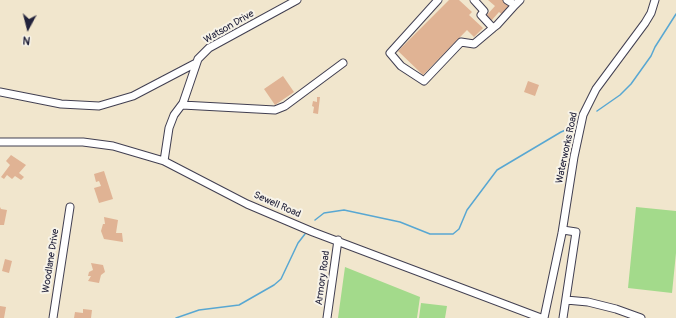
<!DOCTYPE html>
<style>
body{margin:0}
#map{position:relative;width:676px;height:318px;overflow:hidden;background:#f1e6cd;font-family:Pangolin,sans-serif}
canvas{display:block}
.north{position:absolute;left:8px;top:8px;width:40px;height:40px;-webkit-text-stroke:3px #f7f3e8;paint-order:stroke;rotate:187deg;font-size:11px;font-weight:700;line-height:16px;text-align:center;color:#22223b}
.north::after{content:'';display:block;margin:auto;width:14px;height:18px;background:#22223b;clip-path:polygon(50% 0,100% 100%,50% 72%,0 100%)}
</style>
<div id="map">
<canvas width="676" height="318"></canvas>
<div class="north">N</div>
</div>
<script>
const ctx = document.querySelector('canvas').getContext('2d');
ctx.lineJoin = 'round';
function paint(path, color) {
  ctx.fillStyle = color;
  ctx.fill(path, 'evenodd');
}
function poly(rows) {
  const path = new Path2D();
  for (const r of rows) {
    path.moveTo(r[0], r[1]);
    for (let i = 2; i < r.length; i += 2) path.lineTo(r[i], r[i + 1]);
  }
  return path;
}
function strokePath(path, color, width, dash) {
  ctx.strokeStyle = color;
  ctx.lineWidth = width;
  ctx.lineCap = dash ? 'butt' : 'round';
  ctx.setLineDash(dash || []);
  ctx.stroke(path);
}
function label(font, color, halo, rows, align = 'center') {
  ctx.font = font + ' Pangolin,sans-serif';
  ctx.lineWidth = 4;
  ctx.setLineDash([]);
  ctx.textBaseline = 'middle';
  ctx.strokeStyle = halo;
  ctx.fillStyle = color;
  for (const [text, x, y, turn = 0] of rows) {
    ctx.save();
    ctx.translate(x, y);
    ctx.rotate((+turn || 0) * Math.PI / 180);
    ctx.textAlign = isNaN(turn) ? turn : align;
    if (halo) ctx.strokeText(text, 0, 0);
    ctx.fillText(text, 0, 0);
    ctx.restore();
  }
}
const green = poly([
 [636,207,676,211,676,253,672,293,628,288],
 [345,267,420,297,417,318,338,318],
 [421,303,447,306,445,318,419,318]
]);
const stream = poly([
 [597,111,620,95,631,84,651,56,655,47,676,14],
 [315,220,324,213,344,210,400,222,430,234,453,234,459,229,467,210,497,170,561,132,575,126],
 [176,318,199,310,239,305,274,285,281,279,298,243,305,234]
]);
const building = poly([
 [449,0,459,0,472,12,469,15,483,28,474,37,467,30,423,75,398,51],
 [488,0,503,0,511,7,504,16,499,12,491,21,486,16,495,6],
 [283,76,294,92,275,105,264,89],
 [528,81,539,85,535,96,524,92],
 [317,97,320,97,318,114,313,113,314,107,312,106,313,101,317,102],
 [11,155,26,165,19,173,24,177,21,180,15,176,12,179,7,175,4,179,1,177,10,165,6,161],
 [104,171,113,199,99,203,94,188,101,186,99,181,96,182,94,174],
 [0,207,1,209,7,210,4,225,0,225],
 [104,217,118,220,116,233,122,233,123,242,104,239,101,231,103,224,105,224],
 [5,259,12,261,9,273,2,271],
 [91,263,103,265,105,272,101,275,99,283,88,281,91,276,88,276,89,272,93,270],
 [0,306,6,307,4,318,0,318],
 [83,309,92,310,91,318,74,318,75,312,83,313]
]);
const minor = poly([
 [438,0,390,53,401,66,424,81,461,42,474,44,493,28],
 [474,0,484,11,481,15,493,28,497,25,515,5],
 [507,0,515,5,520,0],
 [0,92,61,104,99,106,133,96,196,63],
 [182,105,275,110,285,106,343,63],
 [0,142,83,142,113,146,164,161,247,204,313,232,541,318],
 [164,161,169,128,174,115,183,103,198,59,209,48,297,0],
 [566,300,588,302,616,309,641,318],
 [53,318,70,207],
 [327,318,338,240],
 [544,318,562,233,574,157,583,115,596,89,645,23,651,13,655,0],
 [563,318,576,232,563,230]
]);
const streetNames = [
 ["Watson Drive",229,27,-30],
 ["Waterworks Road",567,148,-78],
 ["Sewell Road",277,205,24],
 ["Woodlane Drive",51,261,-81],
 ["Armory Road",323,278,-82]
];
paint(green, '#a3da8b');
strokePath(stream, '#58a7d2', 1.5);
paint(building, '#e0b394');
strokePath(minor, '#413f51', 9);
strokePath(minor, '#fff', 7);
label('10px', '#22223b', '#f7f3e8', streetNames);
</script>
